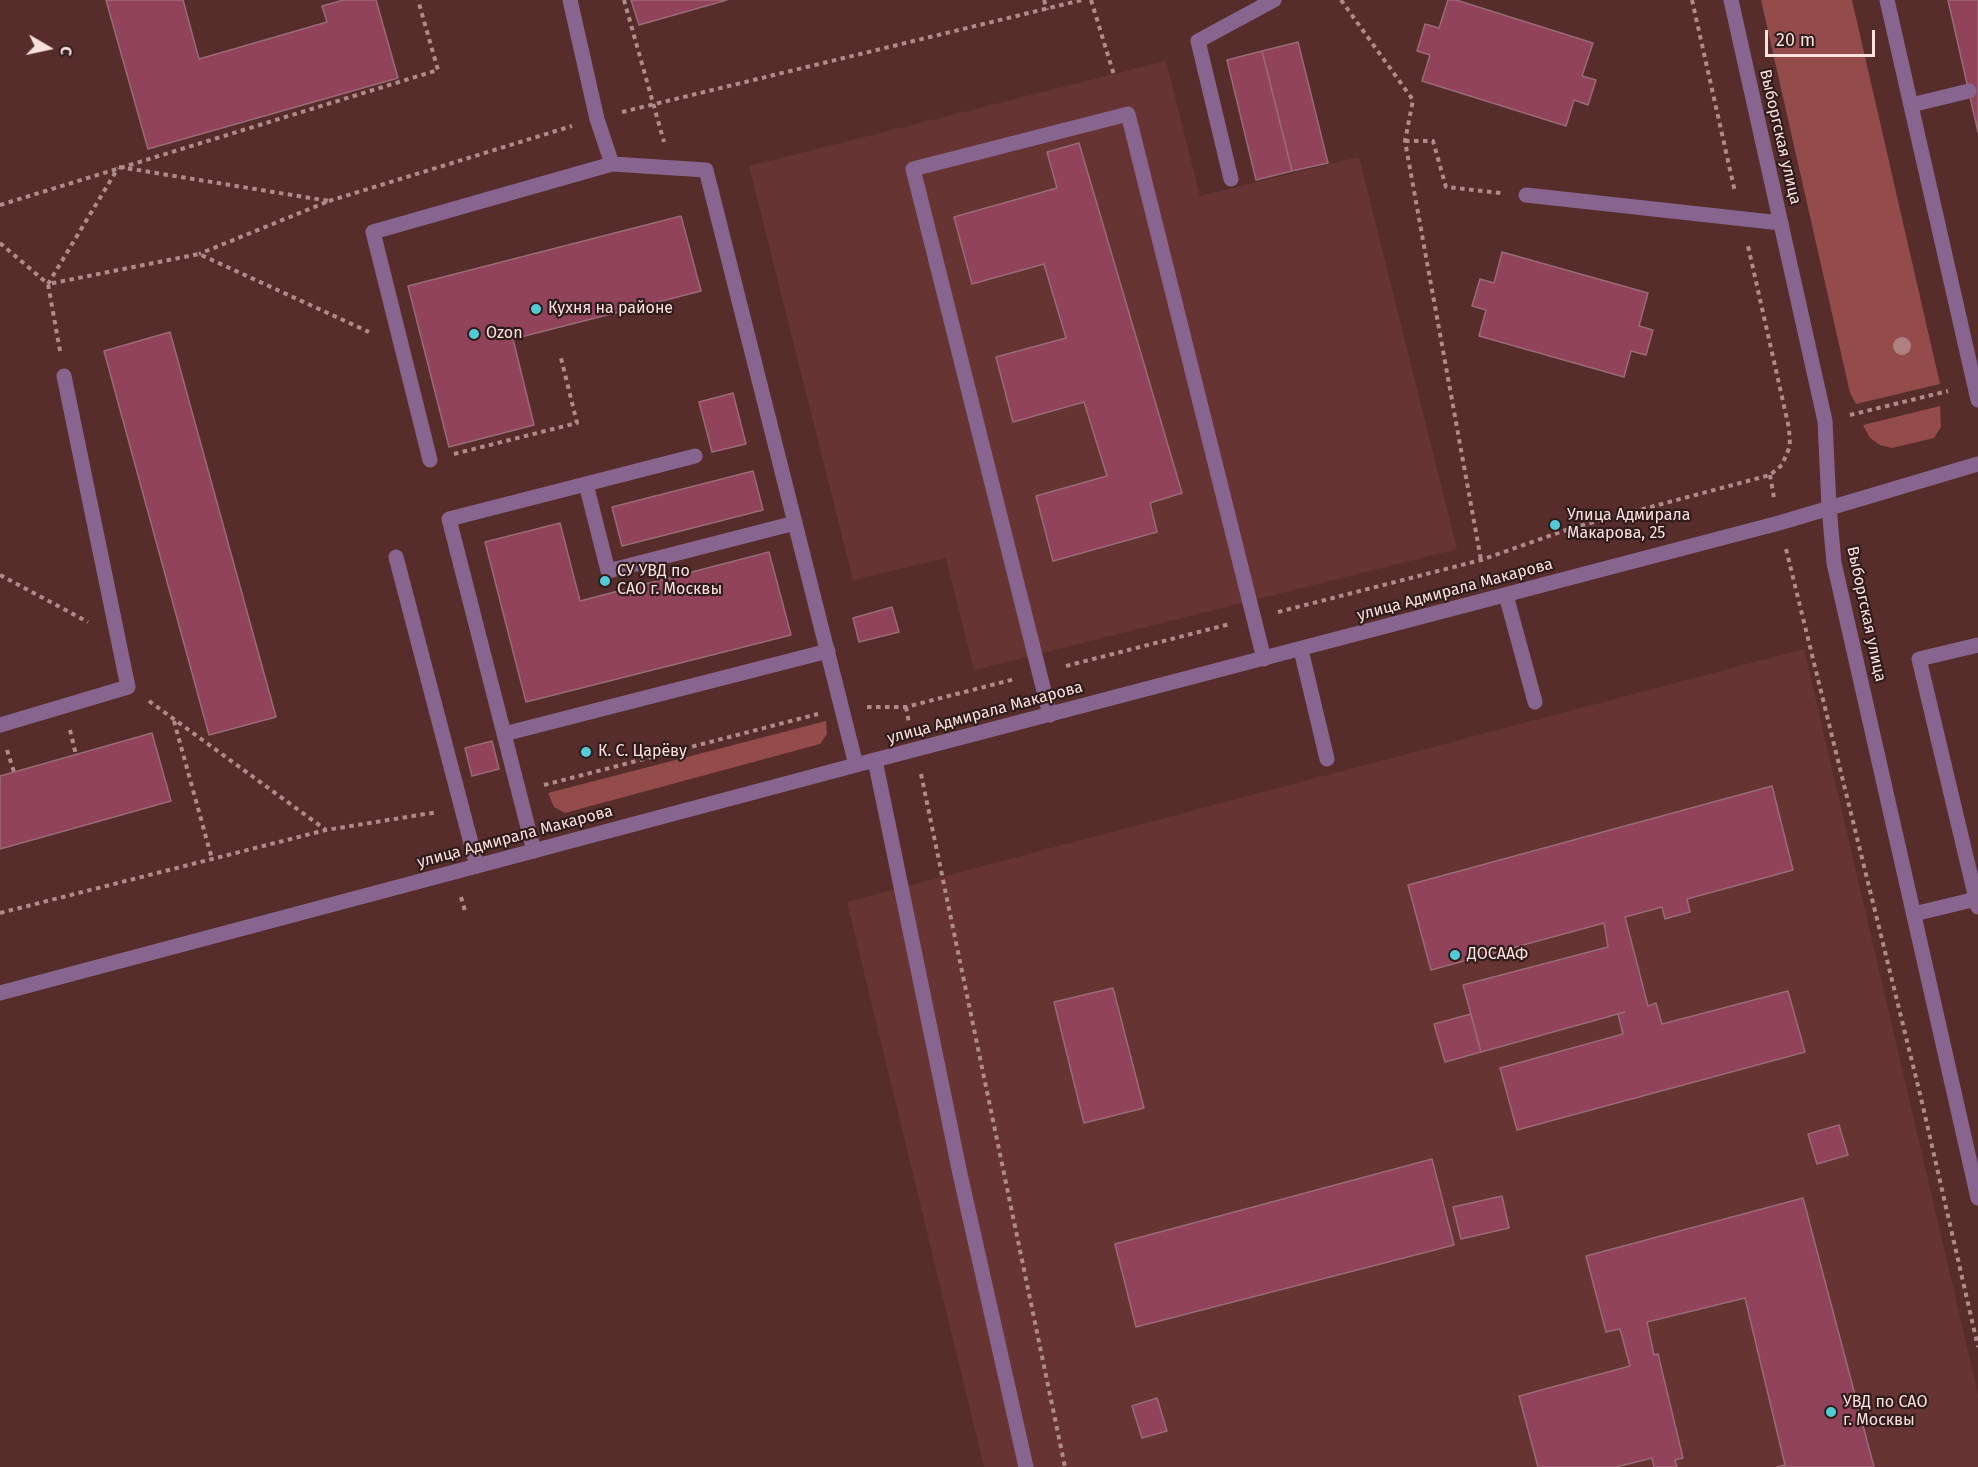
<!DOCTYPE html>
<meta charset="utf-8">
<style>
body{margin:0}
#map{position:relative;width:1978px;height:1467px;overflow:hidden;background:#572d2c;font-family:"Fira Sans",sans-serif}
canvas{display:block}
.north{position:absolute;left:18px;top:18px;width:60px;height:60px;-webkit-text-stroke:4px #301c1b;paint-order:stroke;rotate:99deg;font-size:16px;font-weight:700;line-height:24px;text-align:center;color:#fce0de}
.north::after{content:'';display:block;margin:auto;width:21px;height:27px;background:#fce0de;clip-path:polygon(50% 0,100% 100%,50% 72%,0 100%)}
.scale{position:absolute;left:1765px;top:30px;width:110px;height:27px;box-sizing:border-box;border:3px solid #fce0de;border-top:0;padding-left:8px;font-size:18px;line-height:21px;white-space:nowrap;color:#fce0de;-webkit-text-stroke:4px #301c1b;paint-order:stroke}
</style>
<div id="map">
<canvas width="1978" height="1467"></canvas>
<div class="north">С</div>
<div class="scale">20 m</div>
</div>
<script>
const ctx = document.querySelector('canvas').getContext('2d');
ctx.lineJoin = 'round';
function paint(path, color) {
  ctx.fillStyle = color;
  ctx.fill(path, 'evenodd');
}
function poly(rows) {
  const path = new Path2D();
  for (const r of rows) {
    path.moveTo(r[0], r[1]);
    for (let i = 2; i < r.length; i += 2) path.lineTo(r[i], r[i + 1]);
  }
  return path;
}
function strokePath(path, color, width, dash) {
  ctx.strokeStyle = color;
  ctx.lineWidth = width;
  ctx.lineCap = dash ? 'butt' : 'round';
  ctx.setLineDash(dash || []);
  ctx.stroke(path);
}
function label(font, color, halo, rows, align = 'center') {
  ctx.font = font + ' "Fira Sans",sans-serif';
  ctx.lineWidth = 4.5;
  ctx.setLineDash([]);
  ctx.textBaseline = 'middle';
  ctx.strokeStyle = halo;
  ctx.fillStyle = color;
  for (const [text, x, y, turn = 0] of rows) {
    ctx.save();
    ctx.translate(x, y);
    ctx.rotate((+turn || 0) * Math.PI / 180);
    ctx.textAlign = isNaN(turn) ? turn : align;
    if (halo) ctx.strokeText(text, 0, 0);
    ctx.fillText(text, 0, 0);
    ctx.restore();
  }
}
const built = poly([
 [1166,61,1200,196,1359,157,1457,549,974,670,946,558,853,580,749,166],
 [1804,649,1978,1394,1978,1467,984,1467,847,902]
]);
const green = poly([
 [1761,0,1852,0,1940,384,1856,404,1850,393],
 [1940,406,1941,427,1934,438,1892,448,1880,445,1870,438,1863,425],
 [826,721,827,734,820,744,565,813,554,807,548,793]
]);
const building = poly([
 [106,0,183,0,199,59,327,22,322,6,344,0,376,0,398,78,148,149,106,0],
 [631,0,727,0,639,25,631,0],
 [1448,0,1456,0,1593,43,1582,76,1596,80,1588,105,1574,100,1566,126,1422,81,1430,55,1417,51,1425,24,1439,28,1448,0],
 [1948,0,1978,0,1978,132,1948,0],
 [1298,42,1328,163,1292,171,1262,51,1298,42],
 [1262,51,1292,171,1256,180,1227,60,1262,51],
 [1079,143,1182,493,1150,503,1157,532,1053,561,1036,496,1107,476,1084,402,1013,422,996,357,1066,338,1044,264,972,284,954,217,1057,188,1047,152,1079,143],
 [681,216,701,291,513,339,534,425,449,447,408,286,681,216],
 [1502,252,1648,293,1639,326,1653,330,1646,355,1631,351,1624,377,1479,336,1486,310,1472,306,1480,279,1494,283,1502,252],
 [170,332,276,717,209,735,104,351,170,332],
 [733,393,746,444,712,452,699,402,733,393],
 [753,471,763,510,622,546,612,507,753,471],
 [560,523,580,601,769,552,791,635,526,702,485,542,560,523],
 [892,607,899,632,859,642,853,618,892,607],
 [152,733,171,801,0,849,0,776,152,733],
 [492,741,499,769,472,776,465,748,492,741],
 [1772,786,1793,870,1687,899,1690,912,1665,919,1662,907,1625,917,1648,1006,1656,1003,1662,1024,1788,991,1805,1052,1517,1130,1500,1068,1623,1034,1618,1014,1625,1012,1481,1052,1463,985,1608,947,1604,923,1431,970,1408,885,1772,786],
 [1113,988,1144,1108,1084,1123,1054,1002,1113,988],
 [1471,1014,1481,1052,1445,1062,1434,1024,1471,1014],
 [1839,1125,1848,1155,1817,1164,1808,1134,1839,1125],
 [1432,1159,1454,1245,1136,1327,1115,1244,1432,1159],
 [1502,1196,1509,1228,1461,1239,1453,1207,1502,1196],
 [1803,1198,1874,1467,1777,1467,1785,1465,1745,1298,1647,1322,1654,1355,1658,1354,1683,1458,1675,1460,1677,1467,1654,1467,1652,1458,1616,1467,1538,1467,1519,1396,1630,1366,1620,1329,1606,1332,1586,1256,1803,1198],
 [1157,1398,1167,1431,1142,1438,1132,1406,1157,1398]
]);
const path = poly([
 [624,0,664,142],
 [1044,0,1047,10],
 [1091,0,1114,75],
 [1341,0,1413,100,1405,141,1481,560],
 [1692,0,1735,192],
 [622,112,1082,0],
 [1405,141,1433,141,1446,187,1501,193],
 [119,167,329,201,199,254],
 [329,201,572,126],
 [0,205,438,70,418,0],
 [0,243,48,284,118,168],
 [60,351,48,284,199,254,369,332],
 [1850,415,1948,391],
 [454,454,577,423,561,358],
 [1770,475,1774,498],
 [1786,549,1921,1098,1978,1347],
 [0,575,88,622],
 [1278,612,1481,560,1572,528,1770,475,1782,465,1790,446,1789,428,1748,246],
 [1066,666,1230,624],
 [149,701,326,830],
 [867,707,906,707,1015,679],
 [906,707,909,723],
 [174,721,212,859],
 [70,730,76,755],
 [7,750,14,772],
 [921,774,1065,1467],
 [544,785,818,714],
 [461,897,465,911],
 [0,913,326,830,438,812]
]);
const service = poly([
 [570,0,597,119,612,164,706,170,856,765],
 [1911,105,1969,91],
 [1231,179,1198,41,1274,0],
 [1526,195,1781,223],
 [430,460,373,232,612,164],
 [586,484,695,456],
 [396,557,477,866],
 [1506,595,1535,702],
 [1978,645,1919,659,1978,907],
 [1301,650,1327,759],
 [1050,715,913,169,1128,114,1264,659],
 [0,725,128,687,64,376],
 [504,734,828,651],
 [875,760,960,1174,1026,1467],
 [534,851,449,519,586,484,608,571,795,523],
 [1914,914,1976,899]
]);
const minor = poly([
 [1731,0,1825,421,1829,507],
 [1887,0,1978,400]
]);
const tertiary = poly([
 [1829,507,1834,563,1978,1198],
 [0,993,856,765,1779,523,1978,464]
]);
const trees = [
 [1902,346]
];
const markers = [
 [536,309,6,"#51ccd4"],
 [474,334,6,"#51ccd4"],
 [1555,525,6,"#51ccd4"],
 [605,581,6,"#51ccd4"],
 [586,752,6,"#51ccd4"],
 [1455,955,6,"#51ccd4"],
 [1831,1412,6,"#51ccd4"]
];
const streetNames = [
 ["Выборгская улица",1780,137,77],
 ["улица Адмирала Макарова",1455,590,-15],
 ["Выборгская улица",1866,614,78],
 ["улица Адмирала Макарова",985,713,-15],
 ["улица Адмирала Макарова",515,837,-15]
];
const poiNames = [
 ["Кухня на районе",548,309],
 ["Ozon",486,334],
 ["Улица Адмирала",1567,516],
 ["Макарова, 25",1567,534],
 ["СУ УВД по",617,572],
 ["САО г. Москвы",617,590],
 ["К. С. Царёву",598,752],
 ["ДОСААФ",1467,955],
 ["УВД по САО",1843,1403],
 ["г. Москвы",1843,1421]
];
paint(built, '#663433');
paint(green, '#944b4b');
paint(building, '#91435c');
strokePath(building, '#9a6b77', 1.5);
strokePath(path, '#af8c8a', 4, [4.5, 4.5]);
strokePath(service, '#88658e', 15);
strokePath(minor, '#88658e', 15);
strokePath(tertiary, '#88658e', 15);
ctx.fillStyle = '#af8280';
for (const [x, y] of trees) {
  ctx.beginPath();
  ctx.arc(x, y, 9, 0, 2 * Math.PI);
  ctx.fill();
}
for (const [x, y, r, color] of markers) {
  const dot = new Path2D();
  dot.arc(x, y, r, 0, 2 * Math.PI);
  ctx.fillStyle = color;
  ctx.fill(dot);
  strokePath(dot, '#301c1b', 2);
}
label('16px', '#fce0de', '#301c1b', streetNames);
label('16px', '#fce0de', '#301c1b', poiNames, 'left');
</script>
